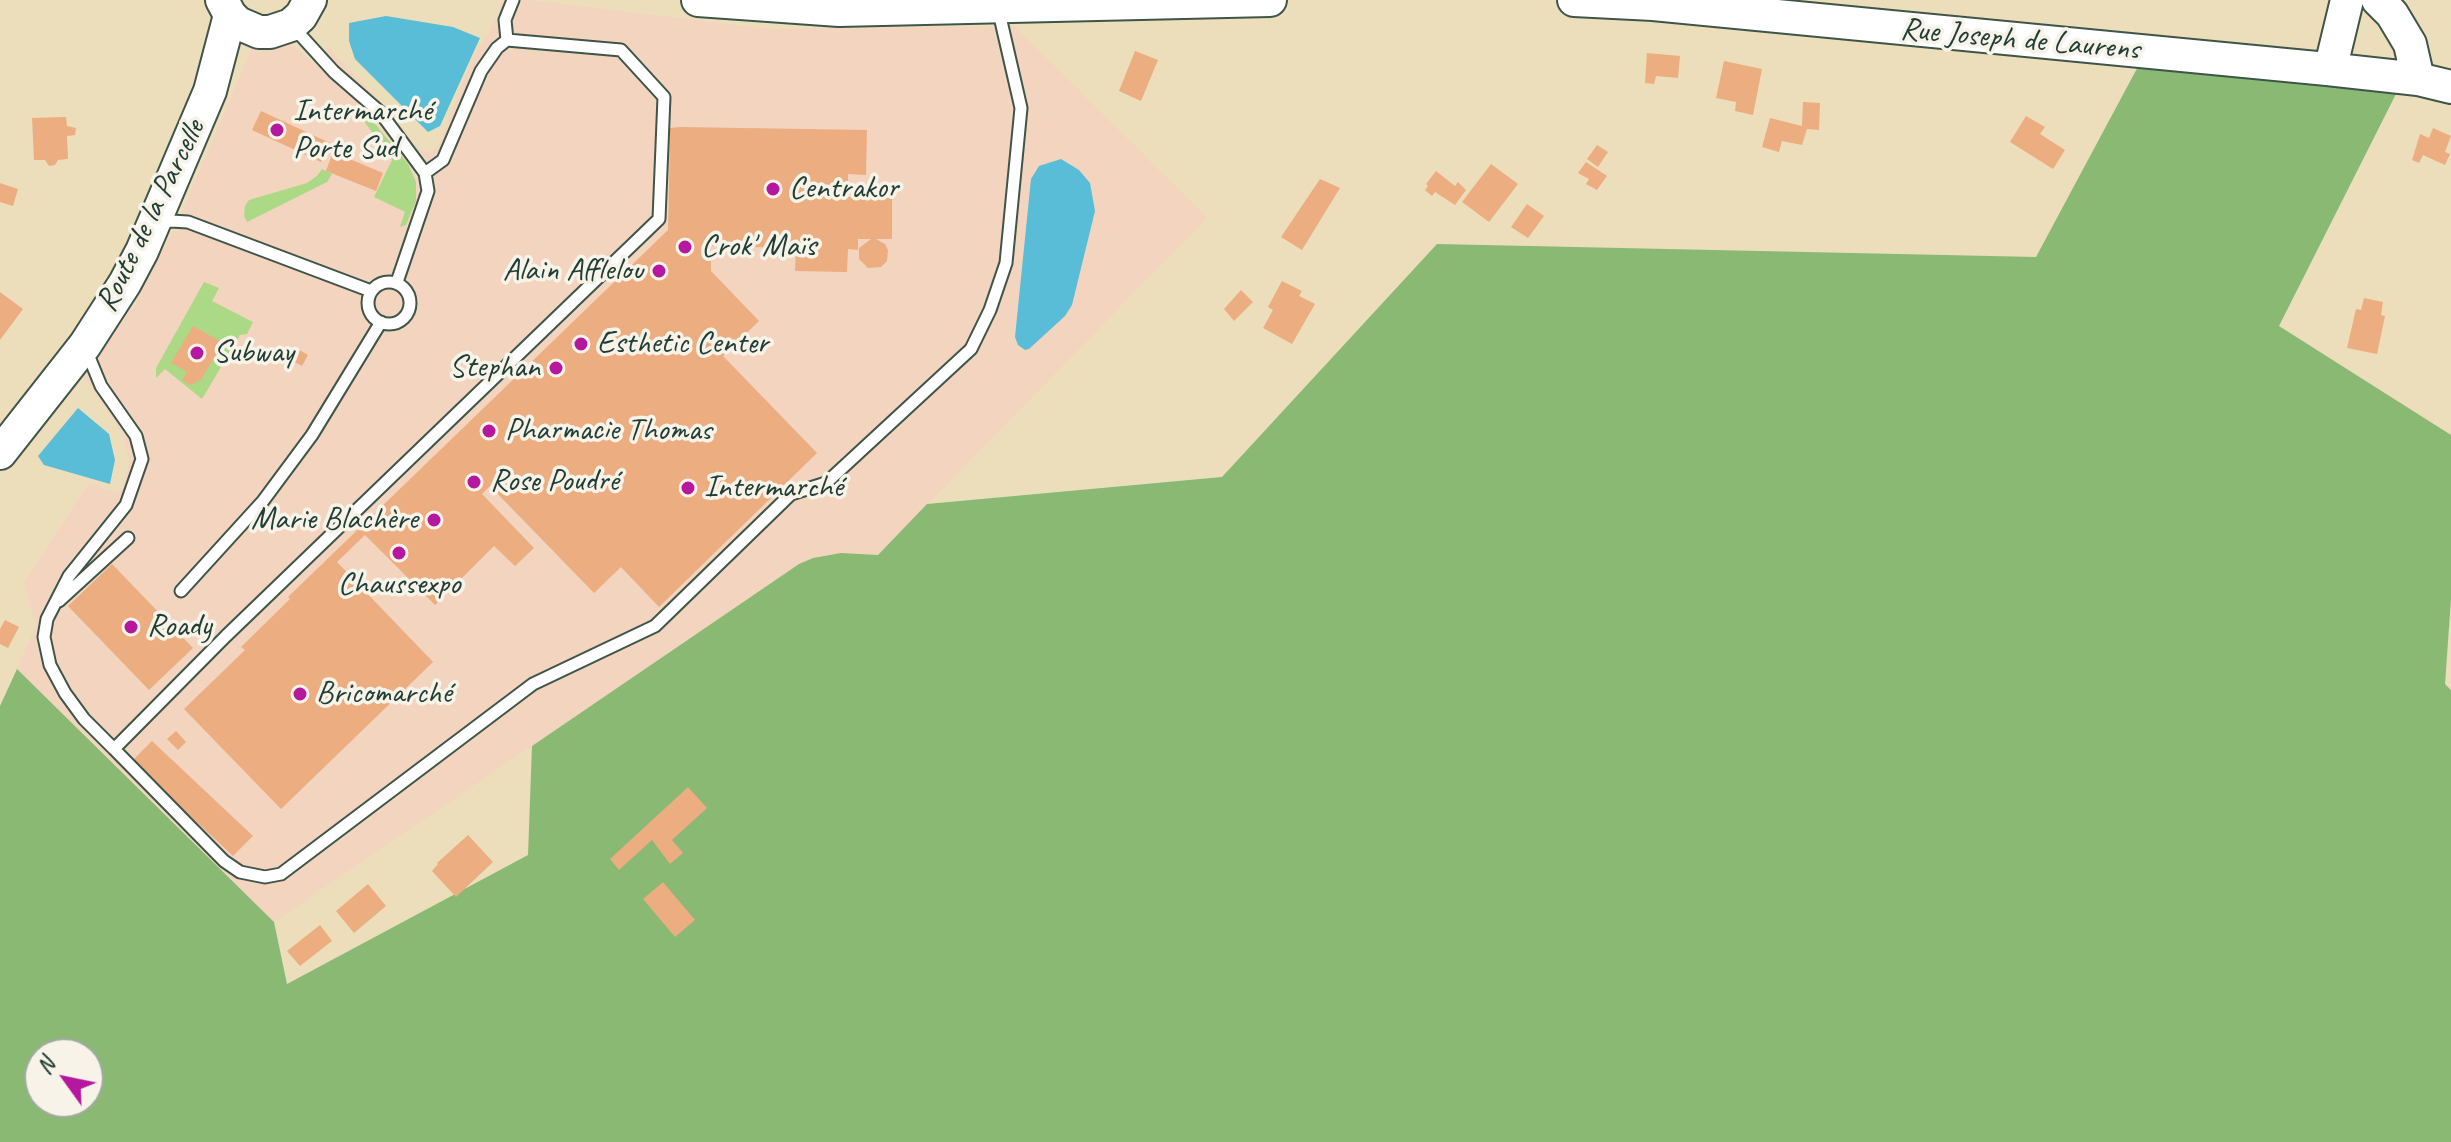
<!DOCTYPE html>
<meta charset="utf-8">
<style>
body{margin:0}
#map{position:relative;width:2451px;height:1142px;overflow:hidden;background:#ecdebb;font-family:Caveat,sans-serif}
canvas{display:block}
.north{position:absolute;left:24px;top:1038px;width:80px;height:80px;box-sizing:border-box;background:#f7f3e8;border:2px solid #a1aaa0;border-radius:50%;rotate:303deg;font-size:22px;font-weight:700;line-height:32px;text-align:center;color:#1f3d34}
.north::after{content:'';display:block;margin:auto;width:28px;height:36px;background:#b5179e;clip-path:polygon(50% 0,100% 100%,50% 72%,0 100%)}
</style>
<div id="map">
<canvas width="2451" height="1142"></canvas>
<div class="north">N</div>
</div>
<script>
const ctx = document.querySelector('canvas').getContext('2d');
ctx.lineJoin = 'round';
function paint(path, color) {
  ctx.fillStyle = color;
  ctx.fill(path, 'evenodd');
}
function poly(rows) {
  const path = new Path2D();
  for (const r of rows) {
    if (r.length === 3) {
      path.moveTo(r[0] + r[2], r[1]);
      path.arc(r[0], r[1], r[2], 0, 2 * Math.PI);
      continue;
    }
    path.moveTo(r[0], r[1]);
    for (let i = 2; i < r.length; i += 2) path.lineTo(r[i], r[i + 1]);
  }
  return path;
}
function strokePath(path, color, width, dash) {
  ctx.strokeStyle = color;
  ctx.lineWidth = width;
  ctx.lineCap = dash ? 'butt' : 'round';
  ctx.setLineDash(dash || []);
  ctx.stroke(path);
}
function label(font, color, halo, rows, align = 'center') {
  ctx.font = font + ' Caveat,sans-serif';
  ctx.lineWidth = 7;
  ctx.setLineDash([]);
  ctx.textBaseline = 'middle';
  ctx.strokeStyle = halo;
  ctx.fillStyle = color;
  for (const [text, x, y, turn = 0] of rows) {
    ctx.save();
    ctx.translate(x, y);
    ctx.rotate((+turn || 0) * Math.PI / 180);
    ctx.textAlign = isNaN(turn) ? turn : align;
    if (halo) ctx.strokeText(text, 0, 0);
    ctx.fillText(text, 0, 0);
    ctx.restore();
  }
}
const built = poly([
 [502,0,530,0,770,29,1014,26,1207,218,878,555,841,553,813,558,783,574,274,922,17,669,36,625,24,582,89,483,118,493,125,481,129,460,123,435,83,376,135,304,178,221,253,45,285,42,296,48,312,63,327,47,380,101,419,149,430,153,439,144,471,61,497,17]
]);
const green = poly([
 [362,108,408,164,416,182,416,201,406,225,400,227,405,212,374,197,392,160,359,114],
 [322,169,332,174,327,182,247,222,244,216,245,206,249,200,307,183,317,176],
 [204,282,219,288,212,301,253,322,247,334,240,335,202,399,165,369,156,378,156,368]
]);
const forest = poly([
 [2141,61,2398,90,2279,326,2451,435,2451,599,2445,684,2451,690,2451,1142,0,1142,0,706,17,669,274,922,287,984,528,855,532,746,799,564,813,558,841,553,878,555,927,504,1222,477,1437,244,2036,257],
 [40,1054,88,1054,88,1102,40,1102]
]);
const water = poly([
 [386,16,453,27,480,38,440,126,428,132,355,59,349,41,349,23],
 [1061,159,1079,170,1090,183,1095,211,1072,305,1065,316,1029,349,1025,350,1018,345,1015,337,1031,179,1039,166],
 [78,408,109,434,115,460,110,484,44,465,38,456]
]);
const building = poly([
 [1135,51,1158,60,1141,101,1119,91],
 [1647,53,1680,56,1678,78,1656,76,1654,84,1645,83],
 [1724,61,1762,69,1753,115,1735,111,1736,102,1716,98],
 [1803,102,1820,103,1819,130,1807,129,1802,145,1782,141,1779,152,1762,147,1770,118,1802,126],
 [261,111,330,143,321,162,252,130],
 [2026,116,2045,127,2040,134,2065,150,2053,169,2010,142],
 [66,117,67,126,76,128,75,135,67,136,68,159,58,160,55,165,49,166,45,160,34,160,32,118],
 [680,127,867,130,866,175,848,174,848,197,892,198,892,239,876,239,885,244,888,250,887,261,881,267,868,268,859,259,859,248,871,239,858,239,858,250,848,249,847,272,795,271,796,248,711,246,711,271,759,321,723,356,817,453,659,607,621,567,594,593,490,486,482,494,534,548,515,566,494,546,435,605,365,535,337,562,433,662,281,809,184,709,245,650,241,647,290,599,288,597,668,230,670,128],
 [2433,128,2451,136,2445,152,2450,154,2445,165,2423,155,2419,163,2412,160,2420,134,2429,138],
 [1597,145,1608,152,1598,167,1587,159],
 [333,152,383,173,376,191,326,171],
 [1586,162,1607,176,1597,190,1586,184,1589,179,1578,173],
 [1491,164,1518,184,1489,222,1462,202],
 [1436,171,1455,186,1458,182,1466,190,1455,205,1435,192,1432,196,1425,190,1428,186,1426,184],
 [1320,179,1340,188,1302,250,1281,237],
 [0,183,18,189,13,206,0,202],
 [1527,204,1544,216,1528,238,1511,227],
 [1282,281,1302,291,1299,296,1315,304,1292,344,1263,328,1273,310,1268,307],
 [1241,290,1253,302,1234,321,1224,309],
 [0,292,23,309,0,340],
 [2364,298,2383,302,2381,315,2385,316,2377,354,2347,348,2356,309,2361,310],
 [193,326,223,343,201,380,190,385,182,380,187,372,171,363],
 [296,348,308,355,302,366,289,359],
 [112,564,193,648,149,690,68,606],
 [5,620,19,627,8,648,0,644,0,629],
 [176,731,186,742,178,750,167,739],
 [152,741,253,836,233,856,132,761],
 [688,787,707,808,672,840,683,853,670,864,652,840,619,870,610,859],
 [468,835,493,862,456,897,432,871,438,864,437,863],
 [663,882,695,920,675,937,643,899],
 [368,884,386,906,354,933,336,911],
 [320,925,332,941,300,966,287,951]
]);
const lane = poly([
 [294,28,334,72,380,112,425,173,428,191,397,282],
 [507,40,505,20,513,0],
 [160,224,171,221,188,222,371,291],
 [389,303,21],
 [87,352,101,386,136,436,142,459,126,505,69,576,47,619,44,637,50,665,65,693,84,719,114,749,226,636,659,219,664,97,621,50,507,40,497,48,481,71,443,160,425,173],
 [181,591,263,501,312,435,381,322],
 [59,601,128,538],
 [114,749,224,861,240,872,265,877,281,874,533,684,655,626,791,494,826,483,971,349,990,310,1006,263,1021,108,998,8]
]);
const secondary = poly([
 [222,0,230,15,238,23,259,32,270,32,291,25,301,16,310,0],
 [698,0,839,10,1270,0],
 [1574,0,1653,4,2327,69,2418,79,2451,87],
 [2378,0,2392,14,2410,44,2418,79],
 [2327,69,2333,58,2347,0],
 [0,453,85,345,125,283,142,251,210,91,230,15]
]);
const markers = [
 [277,130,8,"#b5179e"],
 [773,189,8,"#b5179e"],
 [685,247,8,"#b5179e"],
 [659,271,8,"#b5179e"],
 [581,344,8,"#b5179e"],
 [197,353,8,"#b5179e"],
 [556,368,8,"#b5179e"],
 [489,431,8,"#b5179e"],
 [474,482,8,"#b5179e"],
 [688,488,8,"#b5179e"],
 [434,520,8,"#b5179e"],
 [399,553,8,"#b5179e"],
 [131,627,8,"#b5179e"],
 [300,694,8,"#b5179e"]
];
const streetNames = [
 ["Rue Joseph de Laurens",2020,40,5],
 ["Route de la Parcelle",151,216,-64]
];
const poiNames = [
 ["Intermarché",293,112],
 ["Porte Sud",293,149],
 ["Centrakor",789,189],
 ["Crok' Maïs",701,247],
 ["Alain Afflelou",643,271,"right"],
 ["Esthetic Center",597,344],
 ["Subway",213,353],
 ["Stephan",540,368,"right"],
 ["Pharmacie Thomas",505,431],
 ["Rose Poudré",490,482],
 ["Intermarché",704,488],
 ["Marie Blachère",418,520,"right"],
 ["Chaussexpo",399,585,"center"],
 ["Roady",147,627],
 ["Bricomarché",316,694]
];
paint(built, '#f3d4bf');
paint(green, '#acd986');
paint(forest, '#89b973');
paint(water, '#59bdd7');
paint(building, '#ecad80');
strokePath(lane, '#3e5548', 15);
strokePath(secondary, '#3e5548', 36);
strokePath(lane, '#fff', 11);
strokePath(secondary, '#fff', 32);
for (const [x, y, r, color] of markers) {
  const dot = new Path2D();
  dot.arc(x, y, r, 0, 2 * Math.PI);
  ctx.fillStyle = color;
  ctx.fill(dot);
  strokePath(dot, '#f7f3e8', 3);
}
label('32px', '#1f3d34', '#f7f3e8', streetNames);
label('32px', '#1f3d34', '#f7f3e8', poiNames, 'left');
</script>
